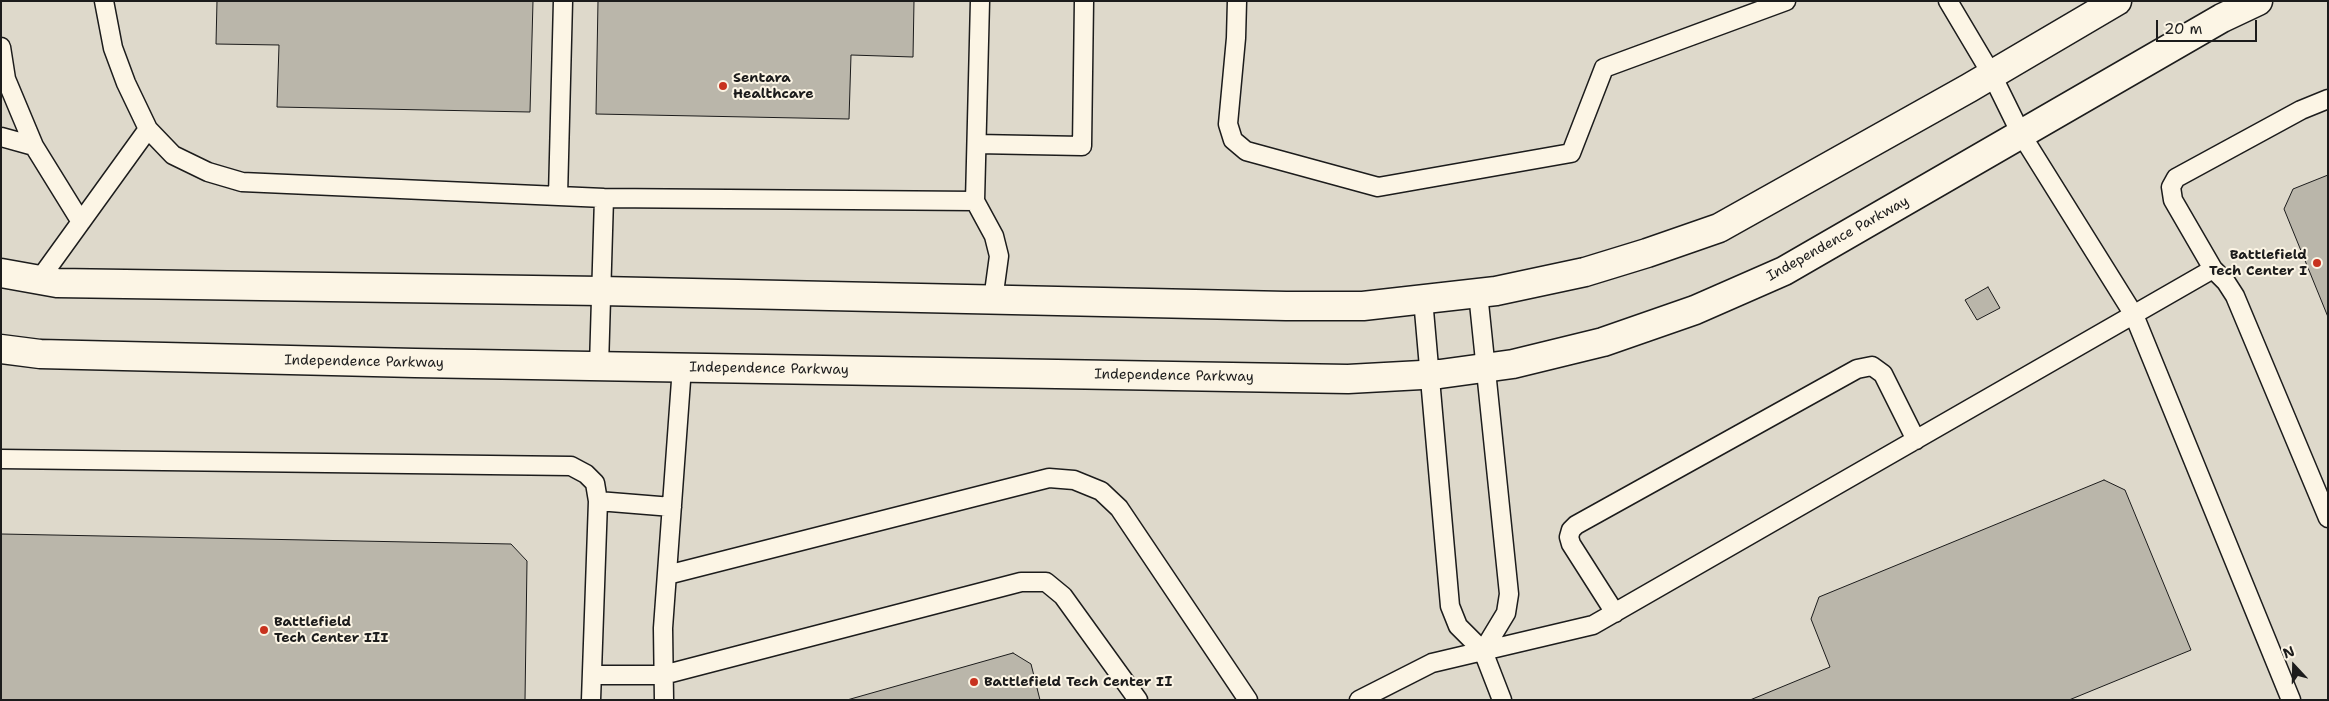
<!DOCTYPE html>
<style>
body{margin:0}
#map{position:relative;width:2329px;height:701px;overflow:hidden;background:#eee8d9;font-family:"Shantell Sans",sans-serif}
canvas{display:block}
.frame{position:absolute;inset:0;border:2px solid #1c1c1c;pointer-events:none}
.north{position:absolute;left:2269px;top:641px;width:50px;height:50px;-webkit-text-stroke:4px #fcf5e5;paint-order:stroke;rotate:339deg;font-size:14px;font-weight:700;line-height:20px;text-align:center;color:#1c1c1c}
.north::after{content:'';display:block;margin:auto;width:18px;height:22px;background:#1c1c1c;clip-path:polygon(50% 0,100% 100%,50% 72%,0 100%)}
.scale{position:absolute;left:2156px;top:20px;width:101px;height:22px;box-sizing:border-box;border:2px solid #1c1c1c;border-top:0;padding-left:6px;font-size:15px;line-height:18px;white-space:nowrap;color:#1c1c1c;-webkit-text-stroke:4px #fcf5e5;paint-order:stroke}
</style>
<div id="map">
<canvas width="2329" height="701"></canvas>
<div class="frame"></div>
<div class="north">N</div>
<div class="scale">20 m</div>
</div>
<script>
const ctx = document.querySelector('canvas').getContext('2d');
ctx.lineJoin = 'round';
function paint(path, color) {
  ctx.fillStyle = color;
  ctx.fill(path, 'evenodd');
}
function poly(rows) {
  const path = new Path2D();
  for (const r of rows) {
    path.moveTo(r[0], r[1]);
    for (let i = 2; i < r.length; i += 2) path.lineTo(r[i], r[i + 1]);
  }
  return path;
}
function strokePath(path, color, width, dash) {
  ctx.strokeStyle = color;
  ctx.lineWidth = width;
  ctx.lineCap = dash ? 'butt' : 'round';
  ctx.setLineDash(dash || []);
  ctx.stroke(path);
}
function label(font, color, halo, rows, align = 'center') {
  ctx.font = font + ' "Shantell Sans",sans-serif';
  ctx.lineWidth = 4;
  ctx.setLineDash([]);
  ctx.textBaseline = 'middle';
  ctx.strokeStyle = halo;
  ctx.fillStyle = color;
  for (const [text, x, y, turn = 0] of rows) {
    ctx.save();
    ctx.translate(x, y);
    ctx.rotate((+turn || 0) * Math.PI / 180);
    ctx.textAlign = isNaN(turn) ? turn : align;
    if (halo) ctx.strokeText(text, 0, 0);
    ctx.fillText(text, 0, 0);
    ctx.restore();
  }
}
const built = poly([
 [1,1,2328,1,2328,700,1,700]
]);
const building = poly([
 [217,1,533,1,530,112,277,107,279,45,216,44,217,1],
 [598,1,914,1,913,57,851,55,849,119,596,114,598,1],
 [2328,175,2328,317,2284,209,2293,189,2328,175],
 [1988,287,2000,308,1977,320,1965,300,1988,287],
 [2104,480,2125,490,2191,650,2069,700,1750,700,1830,667,1811,619,1819,597,2104,480],
 [1,534,511,544,527,561,525,700,1,700,1,534],
 [1013,653,1031,664,1040,700,847,700,1013,653]
]);
const lane = poly([
 [104,1,113,48,126,83,148,129,173,155,208,172,242,182,604,198,975,201,980,1],
 [1237,1,1236,38,1228,124,1233,140,1246,151,1378,187,1571,153,1604,68,1786,1],
 [1948,1,1992,75,2021,134,2134,315,2291,700],
 [1,47,6,79,34,146,81,222],
 [1,137,34,146],
 [977,144,1082,146,1084,1],
 [558,196,563,1],
 [975,201,994,236,999,256,993,300],
 [2213,269,2226,282,2235,296,2328,518],
 [39,280,148,129],
 [1423,299,1450,606,1458,626,1483,651,1506,613,1509,594,1478,293],
 [599,366,604,198],
 [1,459,571,466,586,474,595,483,598,501,591,700],
 [598,501,672,507],
 [667,575,1049,478,1074,480,1101,491,1119,508,1248,700],
 [1615,613,1571,544,1569,537,1571,530,1576,525,1857,369,1872,366,1883,374,1916,440],
 [1483,651,1502,700],
 [592,675,663,675,1021,582,1046,582,1063,596,1138,700],
 [664,700,663,628,682,367],
 [1359,700,1432,663,1593,625,2213,269,2173,200,2171,187,2176,178,2301,110,2328,99]
]);
const street = poly([
 [1,273,57,283,601,291,1286,306,1363,306,1496,291,1585,272,1647,253,1719,228,1969,88,2117,1],
 [1,349,40,354,415,363,1348,379,1440,374,1513,364,1603,342,1695,310,1784,271,2222,18,2258,1]
]);
const markers = [
 [723,86,5,"#c8321e"],
 [2317,263,5,"#c8321e"],
 [264,630,5,"#c8321e"],
 [974,682,5,"#c8321e"]
];
const poiNames = [
 ["Sentara",733,78],
 ["Healthcare",733,94],
 ["Battlefield",2307,255,"right"],
 ["Tech Center I",2307,271,"right"],
 ["Battlefield",274,622],
 ["Tech Center III",274,638],
 ["Battlefield Tech Center II",984,682]
];
const streetNames = [
 ["Independence Parkway",1838,239,-29],
 ["Independence Parkway",364,362,1],
 ["Independence Parkway",769,369,1],
 ["Independence Parkway",1174,376,1]
];
paint(built, '#ded9cb');
paint(building, '#bab6aa');
strokePath(building, '#1c1c1c', 1);
strokePath(lane, '#1c1c1c', 21);
strokePath(street, '#1c1c1c', 31);
strokePath(lane, '#fcf5e5', 18);
strokePath(street, '#fcf5e5', 28);
for (const [x, y, r, color] of markers) {
  const dot = new Path2D();
  dot.arc(x, y, r, 0, 2 * Math.PI);
  ctx.fillStyle = color;
  ctx.fill(dot);
  strokePath(dot, '#fcf5e5', 2);
}
label('bold 14px', '#1c1c1c', '#fcf5e5', poiNames, 'left');
label('14px', '#1c1c1c', '#fcf5e5', streetNames);
</script>
